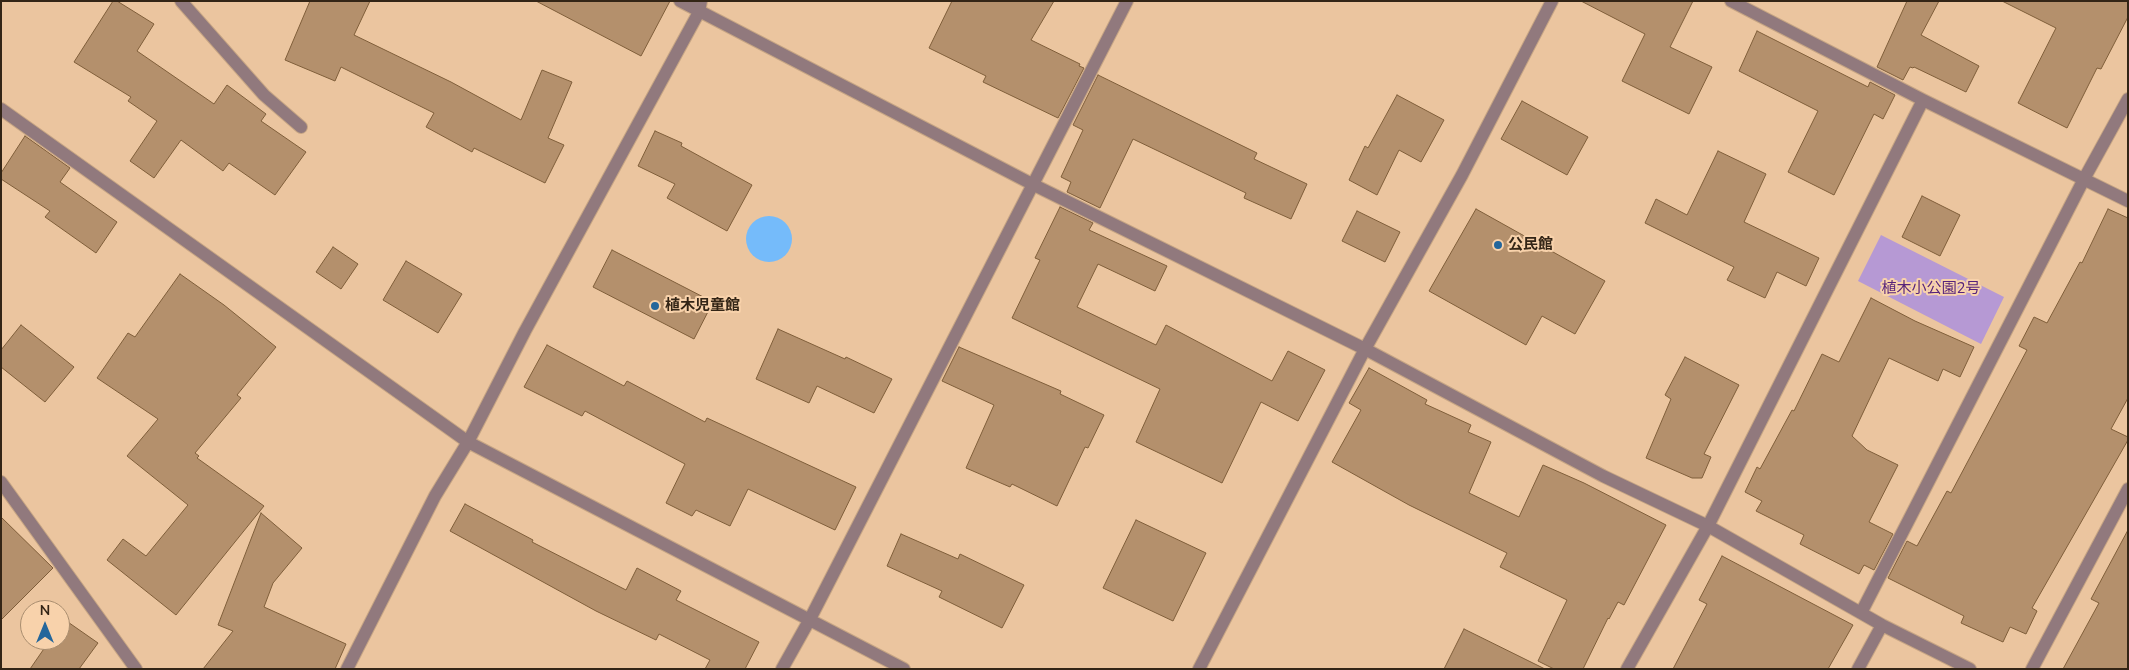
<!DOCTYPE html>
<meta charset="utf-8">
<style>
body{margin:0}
#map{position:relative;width:2129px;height:670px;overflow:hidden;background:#ebc59f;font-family:"Nunito Sans",sans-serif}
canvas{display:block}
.frame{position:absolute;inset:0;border:2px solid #332516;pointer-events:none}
.north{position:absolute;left:20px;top:600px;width:50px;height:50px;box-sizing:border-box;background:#f8d2ab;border:1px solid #a98d6f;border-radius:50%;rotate:0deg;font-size:14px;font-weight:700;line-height:20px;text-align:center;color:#332516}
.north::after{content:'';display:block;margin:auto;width:18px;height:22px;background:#24669b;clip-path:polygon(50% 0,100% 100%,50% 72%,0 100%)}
</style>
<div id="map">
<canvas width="2129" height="670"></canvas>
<div class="frame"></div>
<div class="north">N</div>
</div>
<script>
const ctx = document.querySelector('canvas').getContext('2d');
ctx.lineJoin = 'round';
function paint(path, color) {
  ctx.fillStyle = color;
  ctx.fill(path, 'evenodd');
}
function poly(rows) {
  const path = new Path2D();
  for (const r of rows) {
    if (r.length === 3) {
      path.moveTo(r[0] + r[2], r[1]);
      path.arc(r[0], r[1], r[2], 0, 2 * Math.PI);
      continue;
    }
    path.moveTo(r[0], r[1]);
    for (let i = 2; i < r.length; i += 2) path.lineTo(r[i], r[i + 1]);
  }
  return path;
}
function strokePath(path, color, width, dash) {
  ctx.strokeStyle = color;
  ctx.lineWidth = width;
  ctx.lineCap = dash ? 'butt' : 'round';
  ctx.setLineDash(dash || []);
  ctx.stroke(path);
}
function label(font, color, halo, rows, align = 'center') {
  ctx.font = font + ' "Nunito Sans","Noto Sans JP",sans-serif';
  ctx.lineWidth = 4;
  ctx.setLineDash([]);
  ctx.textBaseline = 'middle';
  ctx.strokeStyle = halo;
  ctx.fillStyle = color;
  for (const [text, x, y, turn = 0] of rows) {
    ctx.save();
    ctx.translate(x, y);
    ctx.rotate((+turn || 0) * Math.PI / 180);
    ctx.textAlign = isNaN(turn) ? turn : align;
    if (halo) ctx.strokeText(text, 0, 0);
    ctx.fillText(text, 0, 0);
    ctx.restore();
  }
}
const green = poly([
 [1881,235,2004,297,1981,344,1858,281]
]);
const water = poly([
 [769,239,23]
]);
const building = poly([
 [113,1,117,1,154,24,137,51,214,104,227,85,266,114,261,121,306,152,275,195,229,163,223,171,181,140,154,178,130,161,157,121,128,101,131,97,74,62,113,1],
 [310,1,370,1,354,35,451,82,521,120,542,70,572,82,548,138,564,145,545,183,474,148,472,152,426,127,434,113,341,67,335,81,285,60,310,1],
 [536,1,670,1,641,56,536,1],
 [952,1,1054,1,1031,40,1080,64,1079,66,1084,68,1058,118,983,82,986,76,929,48,952,1],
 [1581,1,1693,1,1670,47,1712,67,1689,114,1622,81,1645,34,1581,1],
 [1907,1,1939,1,1921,35,1979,66,1966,92,1914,67,1913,68,1910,67,1903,80,1877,67,1907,1],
 [2002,1,2128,1,2128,17,2101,69,2097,68,2067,128,2018,103,2056,28,2002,1],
 [1757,31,1868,87,1870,82,1895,95,1883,119,1874,114,1834,195,1788,172,1818,111,1739,71,1757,31],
 [1098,75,1257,153,1254,159,1307,184,1291,219,1244,198,1246,193,1133,139,1100,208,1067,192,1071,182,1061,177,1083,130,1073,125,1098,75],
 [1397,95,1444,120,1421,162,1399,150,1377,195,1349,180,1365,146,1368,148,1397,95],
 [1522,101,1588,137,1567,175,1501,139,1522,101],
 [655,131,682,143,681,146,752,185,727,231,667,198,675,184,638,166,655,131],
 [25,136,70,168,60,182,117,222,96,253,45,217,50,211,1,179,1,173,25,136],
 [1718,151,1766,174,1744,222,1819,258,1806,286,1777,272,1765,298,1727,280,1734,267,1645,223,1656,199,1687,215,1718,151],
 [1922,196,1960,215,1940,256,1902,237,1922,196],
 [1060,207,1093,223,1089,230,1167,266,1155,291,1098,264,1077,307,1156,345,1166,325,1272,381,1288,351,1325,370,1298,421,1261,402,1222,483,1136,442,1160,389,1012,318,1040,260,1035,258,1060,207],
 [1476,209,1605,281,1575,334,1542,316,1526,345,1429,291,1476,209],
 [2108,209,2128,218,2128,398,2111,429,2128,437,2128,440,2032,608,2037,611,2026,634,2010,627,2003,642,1961,623,1964,616,1888,578,1907,541,1917,546,1947,491,1951,493,2027,350,2019,346,2034,317,2047,323,2080,262,2082,263,2108,209],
 [1357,211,1400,232,1385,262,1342,241,1357,211],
 [333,247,358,264,341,289,316,272,333,247],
 [612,250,713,302,694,339,593,287,612,250],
 [406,261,462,294,438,333,383,300,406,261],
 [180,274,224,305,276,347,237,395,241,398,195,453,199,456,197,458,264,506,176,615,107,560,123,539,146,556,188,505,127,456,158,419,97,378,128,333,135,337,180,274],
 [1871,298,1915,321,1974,347,1960,377,1943,369,1938,381,1889,358,1852,436,1867,450,1898,465,1869,522,1893,534,1874,570,1864,565,1859,574,1800,544,1804,535,1756,511,1762,501,1745,492,1757,467,1760,469,1792,410,1794,411,1822,354,1839,362,1871,298],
 [21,325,74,367,45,402,1,367,1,350,21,325],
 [778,329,845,359,846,357,892,379,874,413,817,386,809,403,756,379,778,329],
 [547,345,624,386,627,381,705,422,707,418,856,487,835,530,748,489,730,526,696,510,692,516,666,503,685,464,585,411,582,416,524,387,547,345],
 [959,347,1061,391,1060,394,1104,415,1088,448,1085,447,1057,506,1012,484,1010,487,966,468,994,405,942,381,959,347],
 [1685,357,1739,385,1704,454,1711,457,1702,478,1692,478,1646,458,1671,399,1665,395,1685,357],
 [1369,368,1427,400,1425,404,1471,425,1468,432,1491,442,1469,493,1519,517,1543,465,1584,483,1666,525,1624,605,1618,602,1609,619,1608,618,1583,669,1554,669,1538,661,1567,600,1500,567,1507,553,1409,505,1332,462,1361,410,1349,403,1369,368],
 [465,504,533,540,532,542,626,590,637,568,681,591,676,600,759,642,745,669,705,669,710,660,659,634,656,640,596,611,450,531,465,504],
 [261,513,302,548,273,583,264,607,346,644,335,669,203,669,233,631,218,625,261,513],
 [1,517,53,568,1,620,1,517],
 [1136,520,1206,553,1173,621,1103,588,1136,520],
 [2128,530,2128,669,2063,669,2099,603,2091,599,2128,530],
 [901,534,958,559,960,554,1024,585,1002,628,939,597,942,591,887,566,901,534],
 [1722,556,1853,625,1828,669,1673,669,1707,604,1699,600,1722,556],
 [65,620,98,643,79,669,30,669,50,640,60,640,60,626,65,620],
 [1464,629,1545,669,1444,669,1464,629]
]);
const minor = poly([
 [181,1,264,95,301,127],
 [680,1,1032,184,1365,349,1603,476,1708,526,1882,625,1970,669],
 [1731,1,1923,100,2128,201],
 [1,109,468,442,904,669],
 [1,482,136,669],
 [1861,613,2084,179,2128,99],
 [347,669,435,496,468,442,525,331,699,12,701,1],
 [782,669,810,619,1127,1],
 [1199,669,1365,349,1462,175,1552,1],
 [1627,669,1708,526,1923,100],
 [1858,669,1882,625],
 [2032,669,2128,489]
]);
const markers = [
 [1498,245,5,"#24669b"],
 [655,306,5,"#24669b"]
];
const poiNames = [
 ["公民館",1508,245],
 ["植木児童館",665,306]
];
const parkNames = [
 ["植木小公園2号",1931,289]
];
paint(green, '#b699d4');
paint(water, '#75bbfa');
paint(building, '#b4906c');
strokePath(building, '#7f5e3a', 1);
strokePath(minor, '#c6a584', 14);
strokePath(minor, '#91797d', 12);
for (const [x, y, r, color] of markers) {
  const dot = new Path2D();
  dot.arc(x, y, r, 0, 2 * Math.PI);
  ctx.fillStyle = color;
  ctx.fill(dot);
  strokePath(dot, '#f8d2ab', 2);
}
label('bold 15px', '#332516', '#f8d2ab', poiNames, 'left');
label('15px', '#56237b', '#f8d2ab', parkNames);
</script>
